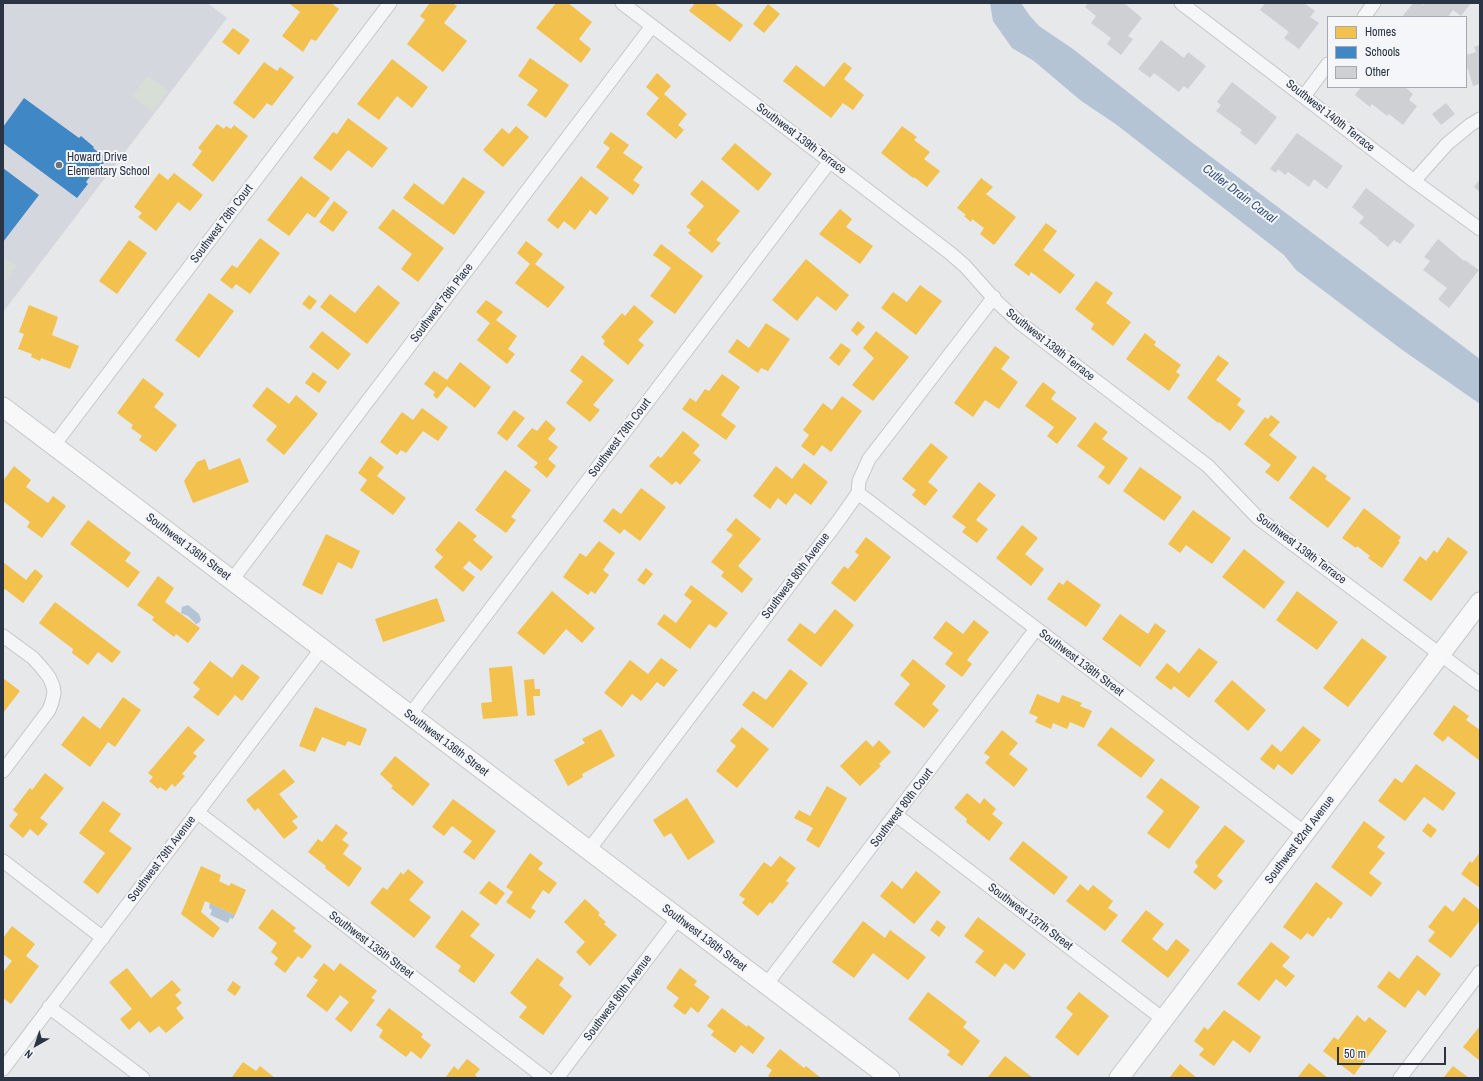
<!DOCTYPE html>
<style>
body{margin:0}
#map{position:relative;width:1483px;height:1081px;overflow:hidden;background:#e6e8ea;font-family:"Archivo Narrow",sans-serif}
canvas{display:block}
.frame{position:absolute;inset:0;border:4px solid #2b3445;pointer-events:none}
.legend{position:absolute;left:1327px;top:16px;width:140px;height:72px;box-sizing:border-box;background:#f4f6f9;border:1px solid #a4a8b1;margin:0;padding:5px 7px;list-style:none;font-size:12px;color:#2b3445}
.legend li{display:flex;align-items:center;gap:8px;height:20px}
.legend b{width:20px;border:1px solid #a4a8b1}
.north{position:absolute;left:16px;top:1025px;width:40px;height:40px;-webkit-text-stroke:3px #f4f6f9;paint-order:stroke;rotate:219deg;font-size:11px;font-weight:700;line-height:16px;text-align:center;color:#2b3445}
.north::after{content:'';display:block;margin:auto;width:14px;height:18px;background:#2b3445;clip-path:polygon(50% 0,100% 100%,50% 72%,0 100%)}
.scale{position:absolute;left:1337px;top:1047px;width:109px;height:18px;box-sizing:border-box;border:2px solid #2b3445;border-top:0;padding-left:5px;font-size:12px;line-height:14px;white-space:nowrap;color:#2b3445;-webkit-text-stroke:3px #f4f6f9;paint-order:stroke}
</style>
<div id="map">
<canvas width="1483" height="1081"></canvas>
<div class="frame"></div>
<ul class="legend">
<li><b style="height:11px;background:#f2c14e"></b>Homes</li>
<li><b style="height:11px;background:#3f88c5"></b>Schools</li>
<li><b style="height:11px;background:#ced0d3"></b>Other</li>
</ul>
<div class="north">N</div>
<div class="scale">50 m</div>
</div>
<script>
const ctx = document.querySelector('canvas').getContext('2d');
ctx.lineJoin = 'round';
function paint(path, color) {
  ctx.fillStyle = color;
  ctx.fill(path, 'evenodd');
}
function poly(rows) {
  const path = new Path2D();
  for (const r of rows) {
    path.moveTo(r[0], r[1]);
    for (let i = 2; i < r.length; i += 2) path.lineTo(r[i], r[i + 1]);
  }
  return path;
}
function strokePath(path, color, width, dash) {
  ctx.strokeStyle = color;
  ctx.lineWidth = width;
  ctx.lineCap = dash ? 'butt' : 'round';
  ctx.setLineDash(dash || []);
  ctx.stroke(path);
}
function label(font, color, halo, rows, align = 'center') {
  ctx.font = font + ' "Archivo Narrow",sans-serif';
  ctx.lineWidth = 4;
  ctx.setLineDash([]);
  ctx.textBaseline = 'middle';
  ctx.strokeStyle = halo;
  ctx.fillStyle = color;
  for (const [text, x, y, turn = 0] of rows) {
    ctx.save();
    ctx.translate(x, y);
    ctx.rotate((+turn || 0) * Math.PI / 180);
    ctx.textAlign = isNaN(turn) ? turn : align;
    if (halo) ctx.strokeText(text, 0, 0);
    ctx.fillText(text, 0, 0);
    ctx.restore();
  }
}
const built = poly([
 [3,3,207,3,227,18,3,312]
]);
const green = poly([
 [148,75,168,91,153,112,132,96],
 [3,257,16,266,7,280,3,281]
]);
const water = poly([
 [990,3,1021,3,1030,16,1039,26,1073,49,1190,141,1480,359,1480,404,1401,349,1296,270,1284,255,1117,125,1080,100,1034,61,1012,48,993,21],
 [188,605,199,614,201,620,199,623,196,624,188,616,181,613,182,607],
 [210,903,235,915,233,919,230,918,228,923,210,915,212,910,209,908]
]);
const homes = poly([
 [291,3,331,3,339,9,316,41,311,39,303,52,282,36,300,12,290,4],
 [430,3,452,3,457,6,444,23,467,41,443,72,407,44,425,20,420,16],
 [556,3,568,3,592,22,579,39,591,49,581,63,536,28],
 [695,3,714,3,743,25,730,42,689,11],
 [768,4,780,14,764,33,753,24],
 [233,28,250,40,239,55,222,42],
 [530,58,569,85,546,118,527,105,538,90,518,76],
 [392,59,428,87,412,108,397,96,379,120,357,104],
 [264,62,277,71,280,67,294,77,272,106,267,103,254,119,233,103],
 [844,62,852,68,844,79,864,95,853,110,843,103,831,118,783,81,796,65,824,87],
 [657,73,671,86,664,94,687,114,678,125,684,130,676,139,646,114,659,98,646,87],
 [348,118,388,148,372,168,348,150,331,171,313,158,333,132,337,134],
 [217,124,224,129,226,126,231,129,234,125,248,136,213,182,192,165,202,151,198,148],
 [516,126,529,137,503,167,483,150,502,128,509,134],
 [902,126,917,137,914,140,930,152,924,159,940,171,927,187,914,177,913,178,881,153],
 [611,132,629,145,623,153,643,167,633,180,640,185,633,195,596,167,610,148,603,143],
 [735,143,772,174,758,191,721,159],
 [159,173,168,180,174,173,203,195,190,211,178,202,156,231,138,217,142,213,134,207],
 [301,176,330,198,315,218,307,213,289,236,267,220],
 [581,176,609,198,596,215,590,210,575,230,564,221,558,229,547,220],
 [463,177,485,192,454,235,403,198,414,183,443,205],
 [981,178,993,187,986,194,1016,217,994,245,980,234,984,228,972,219,971,222,964,216,966,215,957,208],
 [702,180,740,211,716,240,721,243,712,253,688,233,691,230,686,227,704,206,690,194],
 [334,201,348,212,333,232,319,222],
 [393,209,444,248,418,282,401,269,412,254,378,228],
 [840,209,852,219,846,227,873,246,860,264,819,234],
 [1046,223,1057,231,1043,250,1075,275,1060,294,1031,272,1029,276,1014,265],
 [260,238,280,253,250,294,236,284,232,289,220,280,232,265,237,268],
 [129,240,147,253,117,294,99,281],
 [526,241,543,254,535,264,565,287,548,308,515,283,530,264,517,253],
 [661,244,703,276,675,314,650,296,671,268,653,255],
 [806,259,849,295,836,311,817,296,797,321,772,300],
 [1096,281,1113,293,1106,303,1131,322,1113,346,1091,329,1094,324,1075,309],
 [378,285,400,303,367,344,320,307,330,294,355,313],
 [920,285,942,301,916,335,881,308,893,292,907,302],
 [209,293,234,311,199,358,175,340],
 [309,295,317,301,310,310,302,304],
 [486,300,503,312,496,320,517,336,508,349,515,354,507,364,477,340,490,323,476,312],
 [29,305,58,317,52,335,79,346,70,369,41,358,40,361,31,357,32,354,18,349,24,334,19,332],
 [634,305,654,322,638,340,644,345,628,365,603,344,605,341,601,337,622,313,625,316],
 [858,321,865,327,857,336,851,330],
 [766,323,790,339,768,371,761,368,758,373,728,352,737,339,749,348],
 [322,331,351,354,338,370,309,347],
 [876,331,909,357,873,401,852,385,874,358,863,348],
 [1145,333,1156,342,1154,345,1181,365,1176,372,1180,375,1169,391,1126,359],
 [841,343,851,350,839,366,829,358],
 [995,346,1010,357,1001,369,1018,382,999,409,985,400,973,417,954,403],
 [582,355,614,380,593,405,600,410,590,422,566,403,583,381,570,371],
 [1218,355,1229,363,1216,380,1241,399,1237,405,1245,411,1230,431,1219,422,1218,423,1187,398],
 [460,362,491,387,475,408,447,386,437,399,433,395,435,392,424,384,434,371,447,380],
 [313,372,327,382,319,393,305,383],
 [722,374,740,387,721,415,736,426,726,440,682,409,690,398,696,402,705,389,709,391],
 [143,378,164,394,154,407,177,425,156,452,139,440,142,436,131,428,133,425,117,413],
 [1043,382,1056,392,1051,399,1077,418,1057,444,1047,436,1054,427,1025,406],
 [267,387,289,404,296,395,318,414,284,455,266,440,277,426,252,406],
 [842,396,862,411,831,452,822,445,814,456,801,446,809,435,803,430,823,403,832,410],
 [422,408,448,427,438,441,423,431,406,453,401,450,397,455,380,442,402,412,413,420],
 [514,410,525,418,507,441,497,433],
 [1271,415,1280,422,1269,435,1297,457,1278,482,1265,472,1271,465,1244,444,1265,417,1268,419],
 [546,420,556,429,548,439,558,447,548,459,556,466,547,478,534,467,538,463,517,446,532,428,537,431],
 [1095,422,1108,432,1102,439,1128,458,1109,485,1098,477,1105,467,1077,446],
 [683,431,700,445,693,453,701,460,680,485,676,481,672,485,649,466,658,456,661,458],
 [931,443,948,457,928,482,938,490,925,506,912,495,916,490,902,479],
 [370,456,384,467,377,476,406,498,393,515,360,490,367,480,358,473],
 [240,458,249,482,193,503,184,481,197,462,205,459,209,470],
 [804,463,828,482,811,505,795,493,786,505,778,498,770,509,753,496,776,466,792,479],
 [14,466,31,480,26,487,48,503,53,496,66,506,42,538,27,527,30,522,3,501,3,481],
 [1313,466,1327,476,1325,479,1351,498,1328,528,1289,498],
 [1140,467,1182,497,1164,521,1123,491],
 [505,470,531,490,511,517,516,520,506,533,475,510],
 [979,482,996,495,976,520,988,529,977,543,962,532,966,527,952,517],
 [641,488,666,507,640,541,624,529,620,534,603,521,613,508,621,514],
 [1364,508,1401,537,1398,541,1400,542,1382,568,1368,558,1370,556,1357,546,1356,548,1342,538],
 [1193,510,1231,538,1212,564,1186,545,1180,553,1168,544],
 [736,518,761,539,738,566,753,579,742,593,721,576,724,572,711,562,733,535,726,530],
 [88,520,131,553,125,561,140,572,128,588,70,544],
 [459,521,477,536,473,540,493,557,481,571,469,561,463,568,475,577,463,592,434,567,443,557,435,550],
 [1022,525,1038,538,1025,554,1044,569,1031,586,996,558],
 [326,534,360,551,352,569,338,562,322,595,302,585],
 [866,537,891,557,855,602,831,583,844,566,848,569,859,555,855,552],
 [1448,537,1468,552,1431,601,1403,580,1420,556,1426,561,1434,550,1437,553],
 [599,541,615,553,603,570,609,575,595,594,591,591,588,595,563,577,580,553,586,557],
 [1244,549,1285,582,1264,609,1222,577],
 [3,562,26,580,35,569,43,576,23,603,5,589,3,591],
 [646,568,653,574,644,585,637,580],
 [158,576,174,588,165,602,200,628,188,643,176,634,174,637,152,620,154,617,137,605],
 [1067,580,1101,605,1086,627,1047,599,1059,582,1063,585],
 [691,585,728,613,716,628,709,624,690,649,657,624,664,614,676,623,692,601,684,595],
 [552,591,595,628,582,643,566,629,544,655,517,633],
 [1297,591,1338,622,1317,650,1276,620],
 [437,598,445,621,383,642,375,619],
 [55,602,121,652,112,663,98,652,88,665,72,653,73,649,39,623],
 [835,609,854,625,821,667,787,640,800,623,815,634],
 [1120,614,1148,634,1155,623,1166,631,1140,667,1102,639],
 [974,620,989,632,967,660,972,664,962,677,945,664,953,653,933,638,946,621,963,634],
 [1362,638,1387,657,1348,707,1323,688],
 [1199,648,1218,662,1189,698,1174,686,1171,690,1155,678,1167,663,1179,673],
 [661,658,678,670,664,687,657,682,641,701,632,694,622,707,604,693,630,660,648,674],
 [913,659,946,686,932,704,939,710,924,728,894,704,910,684,900,675],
 [210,661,232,678,242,664,260,677,242,701,235,695,218,716,193,697,200,689,193,683],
 [512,666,518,716,483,719,481,703,492,702,489,668],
 [790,669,808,683,773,728,742,705,753,691,766,700],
 [3,678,20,691,3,713],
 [534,679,535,689,540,689,540,696,533,696,535,715,527,716,524,680],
 [1232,680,1266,710,1248,731,1214,701],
 [1037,694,1059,703,1062,695,1082,703,1080,706,1092,711,1084,728,1070,722,1067,729,1053,723,1051,729,1035,722,1038,717,1029,713],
 [123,697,141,710,115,747,108,742,90,767,61,745,83,716,100,729],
 [1454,705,1469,716,1466,720,1480,730,1480,761,1448,736,1443,742,1433,734],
 [315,707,367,729,360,746,348,741,345,746,322,737,315,752,299,746],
 [188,726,205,740,193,753,197,756,182,774,185,776,175,787,172,784,166,791,160,787,158,789,149,781,153,777,148,773],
 [1303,726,1321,740,1292,775,1278,764,1274,770,1260,759,1272,744,1281,752],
 [742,727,769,749,737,788,716,771,736,746,730,741],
 [1111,727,1155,760,1141,778,1097,745],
 [601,729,615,756,582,774,583,777,568,786,554,760,585,743,582,739],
 [1002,730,1018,743,1009,754,1028,769,1014,787,985,763,990,757,984,753],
 [866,740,873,747,879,740,891,752,879,764,881,766,860,786,840,766],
 [395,756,430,784,413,806,391,788,393,786,380,774],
 [1416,764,1456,793,1443,811,1424,797,1405,821,1378,801,1395,778,1402,783],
 [284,769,295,782,279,794,298,817,292,821,298,828,284,839,258,808,255,811,246,800],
 [45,773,64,788,40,818,48,824,38,836,30,829,23,838,9,826,18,814,13,810,30,788,32,790],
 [1161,778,1200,807,1169,849,1147,833,1164,811,1146,797],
 [827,786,847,798,819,848,806,840,813,828,794,818,799,810,810,816],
 [967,793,980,804,984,798,996,809,992,814,1003,823,989,841,966,822,967,819,954,808],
 [687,798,715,842,688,860,671,833,664,837,653,820],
 [453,799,496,831,474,860,463,852,472,841,452,826,444,836,432,827],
 [103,801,121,814,109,831,132,848,98,894,83,882,105,853,79,833],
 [1364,821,1385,837,1377,847,1385,853,1369,873,1382,883,1371,897,1331,867],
 [1428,823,1437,830,1431,838,1422,831],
 [336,824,348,833,342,840,349,845,343,854,362,868,349,887,325,868,326,866,308,852,318,839,322,842],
 [1225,825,1245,841,1217,876,1223,881,1215,890,1193,872,1198,866,1195,862],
 [1023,841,1068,877,1054,895,1009,859],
 [1480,852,1480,888,1461,874,1470,861,1472,863],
 [530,853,543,863,538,869,557,883,549,894,543,890,531,908,536,911,530,919,506,902,513,892,506,887],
 [780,856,796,868,786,881,789,883,772,904,770,902,758,916,742,903,745,899,739,895,764,862,771,867],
 [201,866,221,875,219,881,229,886,231,883,246,890,235,915,205,901,201,912,220,928,213,938,181,914],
 [408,869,424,882,409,900,431,917,414,938,370,903,383,887,387,890,401,872,403,875],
 [916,871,941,892,914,924,880,896,892,881,902,889],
 [489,881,505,893,496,905,479,893],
 [1316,882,1343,903,1331,919,1328,917,1313,937,1307,933,1301,940,1283,927],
 [1080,884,1088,891,1093,885,1113,901,1108,908,1118,915,1105,931,1066,901],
 [1464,897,1480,910,1480,920,1451,958,1428,941,1435,932,1428,927,1445,905,1453,912],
 [585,899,600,913,598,915,606,922,604,924,617,935,590,966,576,952,585,942,564,922],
 [272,909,296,928,293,931,312,946,302,959,298,956,285,973,274,964,278,958,271,952,277,943,258,928],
 [462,910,480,924,470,936,495,955,474,983,458,971,461,966,435,947],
 [1146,910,1164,924,1152,939,1167,951,1176,939,1190,950,1168,978,1121,941],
 [978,917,1026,954,1014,970,1005,963,995,977,975,962,984,951,964,936],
 [937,920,946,927,939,937,930,930],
 [863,921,885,938,890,930,926,957,908,980,873,953,854,978,832,962],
 [12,926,35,944,26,956,39,966,11,1004,3,998,3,972,12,961,3,954,3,938],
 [1271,942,1290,957,1282,966,1295,976,1286,987,1276,979,1259,1001,1237,984],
 [1417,955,1441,974,1425,996,1418,990,1405,1008,1377,987,1389,971,1399,979],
 [537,958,564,978,559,985,572,996,543,1035,519,1017,527,1007,510,993],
 [324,963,334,971,340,963,377,991,371,998,375,1000,351,1032,335,1019,349,1002,340,995,327,1012,306,996,318,980,313,977],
 [127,968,151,998,172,980,181,990,175,995,182,1003,176,1008,184,1018,166,1033,159,1026,150,1033,139,1021,129,1030,120,1019,132,1009,109,982],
 [680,968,697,981,694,985,710,997,698,1013,691,1007,685,1015,673,1006,679,998,666,988],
 [233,981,241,987,235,996,227,990],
 [928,992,967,1022,963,1027,980,1041,962,1066,947,1055,950,1051,908,1019],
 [1079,992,1109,1016,1078,1056,1055,1037,1073,1014,1066,1008],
 [389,1008,423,1034,421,1037,431,1045,421,1059,411,1051,406,1057,379,1037,383,1030,376,1025],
 [722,1008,747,1027,748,1025,765,1038,753,1054,741,1045,735,1053,711,1035,714,1031,707,1026],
 [1224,1010,1261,1037,1250,1053,1233,1040,1214,1066,1199,1055,1204,1049,1194,1041,1204,1027,1208,1030],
 [1357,1015,1365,1022,1369,1017,1387,1031,1354,1075,1323,1051,1334,1037,1338,1040],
 [1480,1026,1480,1061,1463,1047],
 [780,1049,804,1068,806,1066,821,1078,771,1078,768,1076,772,1070,766,1066],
 [1005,1056,1033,1078,987,1078],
 [467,1059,480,1069,475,1075,478,1078,445,1078,454,1066,458,1070],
 [243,1062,256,1071,260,1066,275,1078,233,1078,232,1077],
 [1309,1063,1328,1078,1297,1078],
 [1180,1064,1197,1078,1169,1078],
 [1453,1066,1469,1078,1443,1078]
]);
const schools = poly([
 [24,98,79,138,81,136,94,147,93,148,107,159,94,176,92,174,86,182,88,184,77,198,3,143,3,127],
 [3,168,39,195,3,242]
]);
const building = poly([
 [1088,3,1124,3,1142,18,1128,36,1133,39,1121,55,1107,44,1111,38,1091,23,1096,16,1085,7],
 [1265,3,1304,3,1315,11,1310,17,1319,23,1299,49,1284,38,1289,32,1260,10],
 [1413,3,1421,3,1423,5,1425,3,1471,3,1461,16,1453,10,1448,17,1402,17],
 [1161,40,1184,58,1188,52,1206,66,1188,89,1184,86,1179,92,1154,73,1150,78,1138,69],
 [1480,45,1480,84,1473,86,1466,63,1466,55,1476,52,1474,47],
 [1232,82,1277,117,1256,145,1240,133,1242,130,1216,111,1221,105,1217,102],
 [1361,87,1405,87,1413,94,1409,100,1417,106,1403,125,1389,114,1387,116,1372,104,1370,107,1355,95],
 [1446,103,1455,114,1441,125,1432,114],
 [1297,133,1343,166,1327,189,1314,179,1309,187,1288,172,1285,175,1278,169,1276,173,1270,169],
 [1480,179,1480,192,1474,187],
 [1366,188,1415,225,1400,244,1394,240,1388,247,1378,239,1378,238,1359,223,1364,217,1352,207],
 [1438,239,1464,261,1465,260,1479,270,1449,308,1438,299,1447,288,1423,270,1430,261,1424,257]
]);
const street = poly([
 [622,3,950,253,965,266,997,302,1020,323,1208,466,1258,518,1480,684],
 [1181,3,1414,181,1480,229],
 [1364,17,1374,3],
 [1304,96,1328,64],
 [1414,181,1447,144,1470,125,1480,119],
 [54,445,390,3],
 [858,493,1305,833],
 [232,580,652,26],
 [3,636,33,658,42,668,49,677,53,686,54,693,52,702,49,710,3,771],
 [410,715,830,161],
 [197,812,545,1078],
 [896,815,1163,1019],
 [588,851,839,520,858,493,859,481,869,459,994,297],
 [3,861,103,938],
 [766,985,1036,629],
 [49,1007,143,1078],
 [3,1069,322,648],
 [557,1078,678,918],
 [1400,1078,1480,972]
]);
const secondary = poly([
 [3,407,890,1078],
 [1119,1078,1480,602]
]);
const markers = [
 [59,165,4,"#6c737f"]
];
const streetNames = [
 ["Southwest 140th Terrace",1330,116,38],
 ["Southwest 139th Terrace",801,139,37],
 ["Southwest 78th Court",222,224,-53],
 ["Southwest 78th Place",442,303,-53],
 ["Southwest 139th Terrace",1050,345,38],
 ["Southwest 79th Court",620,438,-53],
 ["Southwest 136th Street",188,547,37],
 ["Southwest 139th Terrace",1301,549,37],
 ["Southwest 80th Avenue",796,576,-53],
 ["Southwest 138th Street",1081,663,37],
 ["Southwest 136th Street",446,743,37],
 ["Southwest 80th Court",902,808,-53],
 ["Southwest 82nd Avenue",1300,840,-53],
 ["Southwest 79th Avenue",162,859,-53],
 ["Southwest 137th Street",1030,917,37],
 ["Southwest 136th Street",704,938,37],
 ["Southwest 135th Street",371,945,37],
 ["Southwest 80th Avenue",618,998,-53]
];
const poiNames = [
 ["Howard Drive",67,158],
 ["Elementary School",67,172]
];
const waterNames = [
 ["Cutler Drain Canal",1239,194,37]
];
paint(built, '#d4d7dd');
paint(green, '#d6ded6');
paint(water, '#b4c4d5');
paint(homes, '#f2c14e');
paint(schools, '#3f88c5');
paint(building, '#ced0d3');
strokePath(street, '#c4c6c8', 15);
strokePath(secondary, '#c4c6c8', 21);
strokePath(street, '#f5f6f7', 13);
strokePath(secondary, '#f8f8f8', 19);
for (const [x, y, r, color] of markers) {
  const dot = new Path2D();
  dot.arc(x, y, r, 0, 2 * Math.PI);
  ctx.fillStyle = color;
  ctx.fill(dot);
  strokePath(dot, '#f4f6f9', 1.5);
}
label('12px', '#2b3445', '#f4f6f9', streetNames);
label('12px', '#2b3445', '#f4f6f9', poiNames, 'left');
label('italic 13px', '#34527a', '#f4f6f9', waterNames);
</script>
